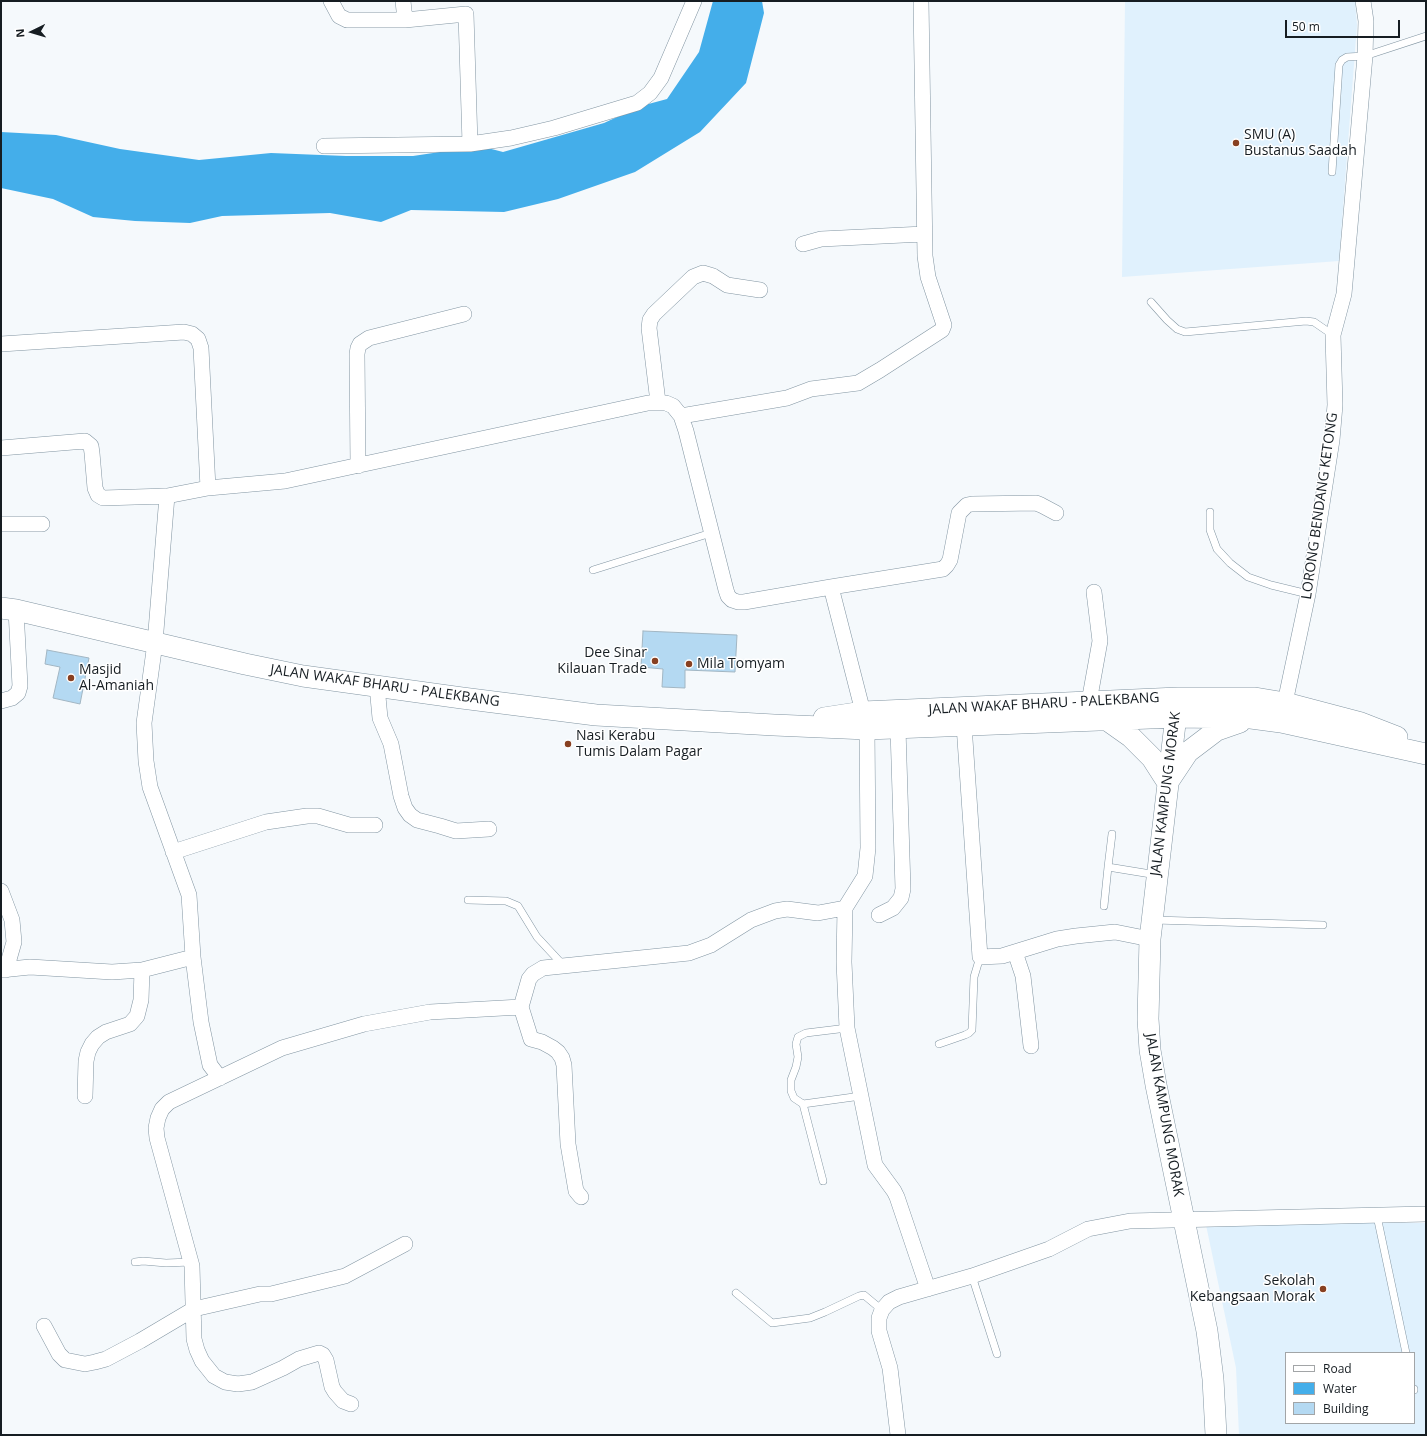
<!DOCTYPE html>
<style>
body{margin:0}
#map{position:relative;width:1427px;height:1436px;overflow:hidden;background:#f5f9fc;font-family:"Open Sans",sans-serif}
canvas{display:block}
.frame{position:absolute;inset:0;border:2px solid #161d22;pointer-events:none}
.legend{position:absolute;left:1285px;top:1352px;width:130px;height:72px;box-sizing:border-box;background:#fff;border:1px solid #a2a5a7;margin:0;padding:5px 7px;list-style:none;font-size:12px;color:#161d22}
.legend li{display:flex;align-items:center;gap:8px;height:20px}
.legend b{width:20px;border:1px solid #a2a5a7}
.north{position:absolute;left:12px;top:12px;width:40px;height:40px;-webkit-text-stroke:3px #fff;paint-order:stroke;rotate:265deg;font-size:11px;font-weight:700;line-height:16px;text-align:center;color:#161d22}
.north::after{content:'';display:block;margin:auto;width:14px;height:18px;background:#161d22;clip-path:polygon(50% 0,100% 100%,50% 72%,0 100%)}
.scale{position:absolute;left:1285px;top:20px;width:115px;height:18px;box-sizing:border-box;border:2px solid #161d22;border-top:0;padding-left:5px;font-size:12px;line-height:14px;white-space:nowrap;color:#161d22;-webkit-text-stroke:3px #fff;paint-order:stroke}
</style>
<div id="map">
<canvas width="1427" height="1436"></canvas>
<div class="frame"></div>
<ul class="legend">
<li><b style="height:5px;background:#fff"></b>Road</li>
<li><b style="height:11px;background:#44aeea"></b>Water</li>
<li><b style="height:11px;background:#b4d9f2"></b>Building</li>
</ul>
<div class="north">N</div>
<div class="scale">50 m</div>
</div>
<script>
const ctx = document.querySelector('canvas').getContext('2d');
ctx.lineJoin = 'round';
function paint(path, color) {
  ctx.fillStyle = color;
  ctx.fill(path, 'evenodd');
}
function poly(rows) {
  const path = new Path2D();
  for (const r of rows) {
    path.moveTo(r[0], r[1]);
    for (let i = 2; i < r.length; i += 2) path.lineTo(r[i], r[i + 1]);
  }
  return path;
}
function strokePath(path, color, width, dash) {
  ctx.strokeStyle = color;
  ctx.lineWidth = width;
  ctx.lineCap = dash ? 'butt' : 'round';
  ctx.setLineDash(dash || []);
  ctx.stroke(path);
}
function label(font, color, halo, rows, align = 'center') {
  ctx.font = font + ' "Open Sans",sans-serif';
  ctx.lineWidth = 3;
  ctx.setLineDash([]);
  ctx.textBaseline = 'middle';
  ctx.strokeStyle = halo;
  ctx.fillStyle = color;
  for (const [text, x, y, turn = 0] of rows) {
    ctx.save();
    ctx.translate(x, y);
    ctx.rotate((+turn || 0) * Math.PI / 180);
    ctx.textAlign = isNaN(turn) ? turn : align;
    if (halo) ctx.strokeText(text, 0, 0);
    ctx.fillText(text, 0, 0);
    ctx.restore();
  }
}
const built = poly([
 [1125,1,1355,2,1357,25,1339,261,1122,277],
 [1218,1223,1426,1223,1426,1435,1239,1435,1236,1368,1206,1225],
 [1286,1353,1414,1353,1414,1423,1286,1423]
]);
const water = poly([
 [713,1,762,1,764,13,746,83,700,132,635,172,558,199,504,212,411,210,381,222,330,213,222,216,190,223,135,221,93,217,53,199,1,188,1,132,56,135,120,149,199,160,271,153,346,156,413,156,480,146,503,152,604,123,641,106,667,99,699,52]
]);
const building = poly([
 [643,631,737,635,735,672,685,670,685,688,662,687,663,669,641,667,643,631],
 [47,650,89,658,80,704,53,698,60,667,45,664,47,650]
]);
const lane = poly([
 [1332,172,1339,65,1342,60,1347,57,1365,56,1426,36],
 [1151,302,1167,320,1177,329,1185,332,1306,321,1314,322,1333,335],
 [1210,512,1210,530,1217,549,1230,563,1248,577,1271,585,1308,594],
 [593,570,711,533],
 [1108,867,1112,834],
 [468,900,506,901,518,906,537,937,563,965],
 [1104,906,1108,867,1157,875],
 [1154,920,1323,925],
 [939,1044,965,1035,969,1033,972,1030,974,977,980,957],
 [803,1104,794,1098,791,1091,791,1080,796,1067,798,1057,796,1044,798,1037,806,1033,847,1028],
 [823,1181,803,1104,861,1096],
 [1377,1216,1406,1353],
 [135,1262,143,1261,166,1263,191,1262],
 [972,1276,997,1354],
 [736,1293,772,1323,810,1318,825,1312,859,1296,864,1295,882,1310],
 [1414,1389,1414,1390]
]);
const street = poly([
 [331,1,339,16,347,20,405,20,466,14,470,144],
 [403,1,405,20],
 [324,146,470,144,511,138,554,128,637,103,650,93,661,78,694,1],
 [803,244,821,239,924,234],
 [1,344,184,332,192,334,198,339,201,348,208,488],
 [658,402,649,328,650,320,654,314,693,277,703,273,713,276,727,285,760,290],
 [681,416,787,398,811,389,858,383,880,370,942,330,944,325,928,277,925,256,921,1],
 [1,448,85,441,91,446,92,453,95,488,98,495,103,498,167,496],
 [358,466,357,354,358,348,360,344,369,338,464,314],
 [1,524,42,524],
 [831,587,943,569,947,565,950,560,959,513,967,505,972,504,1036,503,1041,505,1056,513],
 [377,686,380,718,391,744,401,796,405,808,410,815,417,820,440,826,456,831,489,829],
 [1,701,12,698,18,693,20,686,16,610],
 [1089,702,1100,641,1094,592],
 [1283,712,1308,594,1332,440,1335,405,1333,335,1344,294,1365,56,1366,21,1363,1],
 [964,725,980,957,1002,956,1057,939,1076,936,1115,932,1150,939],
 [867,729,868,848,865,876,845,908,844,962,847,1028,875,1165,894,1191,897,1197,928,1289],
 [173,852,266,822,307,816,318,816,349,825,375,825],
 [1,891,12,920,14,942,6,970],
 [879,915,893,908,901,898,903,889,898,729],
 [1015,952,1023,976,1031,1046],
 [193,957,189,895,150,787,146,761,144,723,155,643,167,496,208,488,285,481,648,403,666,403,673,406,681,416,686,431,726,590,728,596,732,600,738,602,744,602,831,587,863,712],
 [1,970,30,967,112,972,142,970,193,957,201,1022,210,1065,220,1078],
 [521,1007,531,1039,542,1042,553,1048,558,1052,562,1058,564,1065,568,1144,576,1191,581,1197],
 [85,1096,86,1061,88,1052,92,1044,98,1037,106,1032,130,1024,137,1016,141,1000,142,970],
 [44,1326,59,1354,65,1360,85,1364,95,1362,106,1359,140,1341,194,1309,260,1294,271,1294,345,1276,405,1244],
 [351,1404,343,1401,335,1392,332,1387,326,1360,323,1355,319,1353,299,1359,283,1368,252,1382,238,1384,225,1382,214,1376,202,1361,197,1350,194,1339,192,1266,157,1138,156,1128,158,1118,162,1109,169,1102,282,1048,364,1024,430,1012,521,1007,529,979,533,974,543,968,689,953,711,945,751,920,775,911,787,909,818,913,845,908],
 [898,1435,890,1368,879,1331,879,1318,882,1310,889,1302,899,1297,972,1276,1049,1249,1088,1229,1130,1221,1426,1214]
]);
const secondary = poly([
 [1,608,16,610,245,664,303,676,462,698,596,715,774,725,867,729,1176,717,1251,718,1281,722,1426,754],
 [1178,698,1150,939,1148,1019,1150,1050,1156,1085,1207,1331,1213,1379,1216,1435],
 [824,718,863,712,1178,698,1255,698,1285,703,1361,723,1397,737],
 [1107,720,1131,737,1152,758,1168,783],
 [1170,779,1188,752,1217,730,1240,722]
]);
const markers = [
 [1236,143,4,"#884021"],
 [655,661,4,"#884021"],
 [689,664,4,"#884021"],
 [71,678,4,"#884021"],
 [568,744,4,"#884021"],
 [1323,1289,4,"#884021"]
];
const poiNames = [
 ["SMU (A)",1244,135],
 ["Bustanus Saadah",1244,151],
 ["Dee Sinar",647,653,"right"],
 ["Kilauan Trade",647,669,"right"],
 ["Mila Tomyam",697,664],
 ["Masjid",79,670],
 ["Al-Amaniah",79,686],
 ["Nasi Kerabu",576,736],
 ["Tumis Dalam Pagar",576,752],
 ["Sekolah",1315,1281,"right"],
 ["Kebangsaan Morak",1315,1297,"right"]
];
const streetNames = [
 ["LORONG BENDANG KETONG",1320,506,-82],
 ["JALAN WAKAF BHARU - PALEKBANG",385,686,8],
 ["JALAN WAKAF BHARU - PALEKBANG",1044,704,-3],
 ["JALAN KAMPUNG MORAK",1166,794,-83],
 ["JALAN KAMPUNG MORAK",1164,1115,80]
];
paint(built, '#e0f1fd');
paint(water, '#44aeea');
paint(building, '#b4d9f2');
strokePath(building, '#a2b6c3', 1);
strokePath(lane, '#8295a2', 8);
strokePath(street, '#8295a2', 16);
strokePath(secondary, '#8295a2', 22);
strokePath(lane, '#fff', 7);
strokePath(street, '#fff', 15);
strokePath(secondary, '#fff', 21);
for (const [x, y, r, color] of markers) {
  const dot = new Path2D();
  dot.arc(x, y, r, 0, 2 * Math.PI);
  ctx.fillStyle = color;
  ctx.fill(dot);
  strokePath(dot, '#fff', 1.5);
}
label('14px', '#161d22', '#fff', poiNames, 'left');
label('14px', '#161d22', '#fff', streetNames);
</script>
